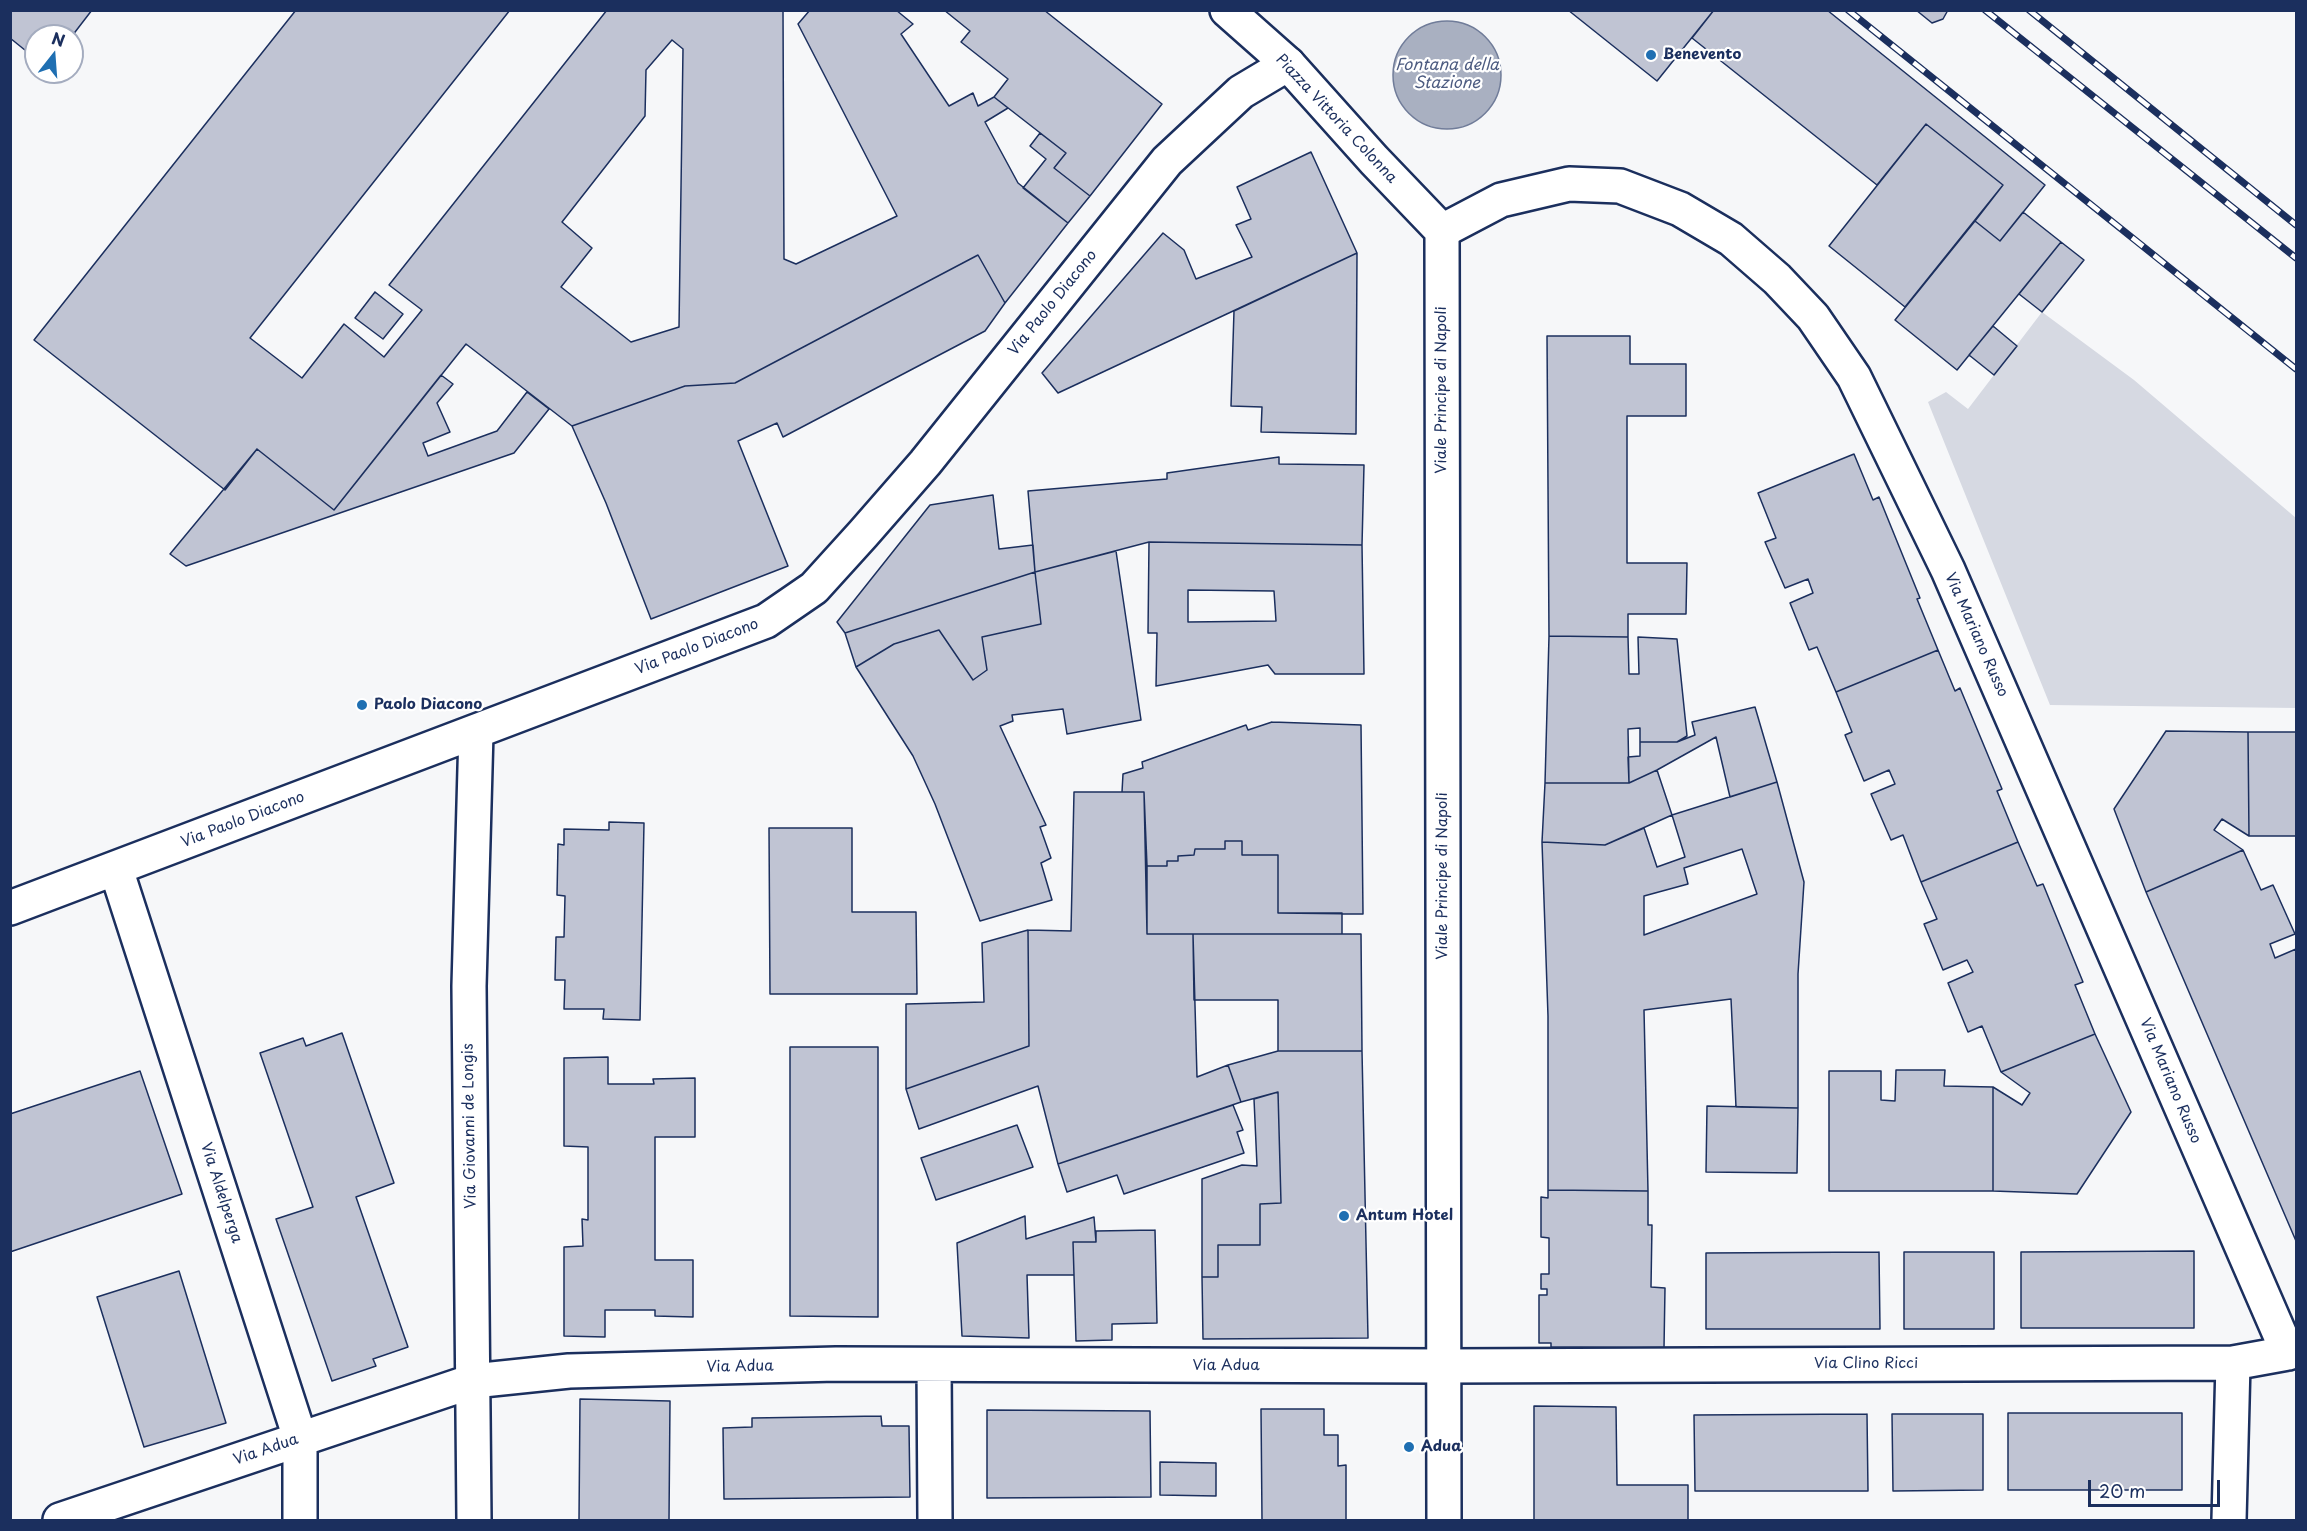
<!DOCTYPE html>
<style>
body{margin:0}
#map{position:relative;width:2307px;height:1531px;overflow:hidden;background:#f6f7f9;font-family:"Playpen Sans",sans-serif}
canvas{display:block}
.frame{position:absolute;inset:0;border:12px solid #1b2f5e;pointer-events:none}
.north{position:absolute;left:24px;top:24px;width:60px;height:60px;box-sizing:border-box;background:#fff;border:2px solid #a4acbf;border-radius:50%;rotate:17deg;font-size:16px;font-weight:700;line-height:24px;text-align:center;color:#1b2f5e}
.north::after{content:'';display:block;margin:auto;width:21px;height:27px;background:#1f6fb2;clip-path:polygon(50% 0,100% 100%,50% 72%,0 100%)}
.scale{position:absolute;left:2088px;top:1480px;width:132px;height:27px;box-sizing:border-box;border:3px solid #1b2f5e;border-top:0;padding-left:8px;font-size:18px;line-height:21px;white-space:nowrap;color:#1b2f5e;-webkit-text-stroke:4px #fff;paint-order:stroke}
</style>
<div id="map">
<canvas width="2307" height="1531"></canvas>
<div class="frame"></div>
<div class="north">N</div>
<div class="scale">20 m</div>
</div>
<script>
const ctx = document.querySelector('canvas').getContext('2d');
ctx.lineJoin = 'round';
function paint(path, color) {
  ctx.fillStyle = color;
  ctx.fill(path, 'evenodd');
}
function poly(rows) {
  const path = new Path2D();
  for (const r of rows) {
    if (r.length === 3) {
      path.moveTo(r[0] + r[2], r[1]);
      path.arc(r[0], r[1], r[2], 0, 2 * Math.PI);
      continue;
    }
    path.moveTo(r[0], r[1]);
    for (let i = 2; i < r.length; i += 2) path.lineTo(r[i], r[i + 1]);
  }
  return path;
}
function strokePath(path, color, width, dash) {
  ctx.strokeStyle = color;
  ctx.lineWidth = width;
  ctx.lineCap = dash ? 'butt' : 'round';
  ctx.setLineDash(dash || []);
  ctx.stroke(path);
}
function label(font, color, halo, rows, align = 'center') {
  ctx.font = font + ' "Playpen Sans",sans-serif';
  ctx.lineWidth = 4.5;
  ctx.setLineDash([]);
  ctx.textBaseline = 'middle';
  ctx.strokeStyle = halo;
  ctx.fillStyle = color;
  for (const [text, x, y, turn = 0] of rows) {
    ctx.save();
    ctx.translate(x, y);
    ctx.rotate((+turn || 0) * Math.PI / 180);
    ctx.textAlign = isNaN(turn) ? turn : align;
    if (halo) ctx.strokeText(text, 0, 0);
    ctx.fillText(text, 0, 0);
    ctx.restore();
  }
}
const green = poly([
 [2042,312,2134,380,2296,518,2296,708,2050,705,1928,402,1946,392,1968,409]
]);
const water = poly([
 [1447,75,54]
]);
const building = poly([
 [10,10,92,10,72,36,36,36,36,59,10,38,10,10],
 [296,10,510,10,250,338,302,378,344,324,384,357,422,310,389,285,607,10,783,10,784,259,796,264,897,216,798,24,810,10,896,10,913,24,901,34,949,106,973,93,978,106,994,97,1008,108,985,122,1018,183,1068,223,1005,303,978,255,735,383,685,386,572,426,466,344,334,510,257,449,225,490,34,340,296,10],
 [672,40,683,49,679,327,631,342,561,287,592,248,562,222,645,116,646,70,672,40],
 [944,10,1044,10,1162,104,1090,196,1054,168,1066,153,994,97,1008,79,961,42,970,31,944,10],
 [1568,10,1714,10,1657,81,1568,10],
 [1714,10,1827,10,2045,185,2000,241,1975,221,2003,185,1926,124,1877,185,1692,38,1714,10],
 [1916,10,1948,10,1943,19,1932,23,1916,10],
 [1926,124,2003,185,1905,307,1829,246,1926,124],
 [1040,133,1066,153,1054,168,1090,196,1068,223,1023,188,1046,159,1030,146,1040,133],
 [1311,152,1357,253,1058,393,1042,373,1163,233,1184,250,1196,279,1252,257,1236,225,1251,219,1237,187,1311,152],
 [2023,212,2061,242,1957,370,1895,320,1975,221,2000,241,2023,212],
 [2061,242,2084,260,2042,312,2019,294,2061,242],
 [1357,253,1356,434,1261,432,1262,407,1231,406,1234,311,1357,253],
 [978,255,1005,303,985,331,783,437,777,423,738,441,788,566,651,619,606,503,572,426,685,386,735,383,978,255],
 [375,292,403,314,383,339,355,318,375,292],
 [1993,326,2017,346,1994,375,1969,355,1993,326],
 [1547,336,1630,336,1630,364,1686,364,1686,416,1627,416,1627,563,1687,563,1686,614,1628,614,1628,637,1549,636,1547,336],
 [441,375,453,384,437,403,450,432,423,443,428,456,497,431,527,392,549,409,514,453,186,566,170,554,257,449,334,510,441,375],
 [1854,454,1873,500,1879,497,1920,598,1917,599,1938,650,1836,692,1817,647,1809,650,1790,603,1813,593,1808,579,1785,588,1765,542,1776,538,1758,493,1854,454],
 [1279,457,1279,464,1364,465,1362,545,1149,542,1035,572,1028,491,1167,479,1167,473,1279,457],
 [993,495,999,549,1033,545,1035,572,845,633,837,622,930,505,993,495],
 [1149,542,1362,545,1364,674,1275,674,1268,665,1156,686,1157,633,1148,633,1149,542],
 [1188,590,1274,591,1276,621,1188,622,1188,590],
 [1116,551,1141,720,1067,734,1063,709,1012,715,1013,721,1000,726,1046,825,1040,827,1051,858,1041,863,1052,900,980,921,935,804,913,756,856,667,894,644,939,630,973,680,987,670,982,637,1041,624,1035,572,1116,551],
 [1035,572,1041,624,982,637,987,670,973,680,939,630,894,644,856,667,845,633,1035,572],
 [1549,636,1628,637,1629,674,1639,674,1638,637,1677,639,1687,736,1677,742,1640,742,1640,728,1628,729,1629,783,1545,783,1549,636],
 [1938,650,1955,691,1960,688,2002,789,1997,791,2018,842,1921,882,1903,835,1891,840,1871,794,1895,784,1889,770,1864,781,1845,735,1852,732,1836,692,1938,650],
 [1755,707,1777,782,1730,797,1716,737,1657,770,1629,783,1628,757,1640,756,1640,742,1677,742,1695,735,1692,722,1755,707],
 [1272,722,1361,725,1363,914,1278,913,1278,855,1242,855,1242,841,1225,841,1225,849,1195,849,1194,855,1178,856,1178,861,1167,861,1167,866,1147,866,1144,792,1122,792,1123,774,1143,768,1142,762,1246,725,1248,730,1272,722],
 [2166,731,2248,732,2249,836,2222,819,2214,830,2243,850,2146,892,2114,809,2166,731],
 [2248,732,2296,732,2296,836,2249,836,2248,732],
 [1657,770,1672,815,1605,845,1542,842,1545,783,1629,783,1657,770],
 [1777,782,1804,882,1798,974,1798,1108,1736,1107,1731,999,1644,1010,1648,1191,1548,1190,1548,1016,1542,842,1605,845,1644,828,1657,867,1685,857,1672,815,1777,782],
 [1742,849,1757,894,1644,935,1644,896,1688,884,1684,868,1742,849],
 [1074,792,1144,792,1147,934,1193,934,1197,1077,1228,1065,1241,1102,1058,1164,1038,1086,919,1129,906,1089,1029,1046,1028,930,1071,931,1074,792],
 [609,822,644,823,640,1020,603,1019,604,1009,564,1009,565,980,555,980,556,937,564,937,565,896,557,895,558,844,564,845,564,829,609,830,609,822],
 [769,828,852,828,852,912,916,912,917,994,770,994,769,828],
 [1225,841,1242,841,1242,855,1278,855,1278,913,1342,913,1342,934,1147,934,1147,866,1167,866,1167,861,1178,861,1178,856,1194,855,1195,849,1225,849,1225,841],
 [2018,842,2037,886,2043,884,2083,982,2075,985,2095,1034,2001,1072,1982,1026,1968,1032,1948,983,1973,972,1967,960,1943,970,1924,924,1937,919,1921,882,2018,842],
 [2243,850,2261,890,2273,885,2295,934,2270,944,2275,958,2296,949,2296,1241,2146,892,2243,850],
 [1028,930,1029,1046,906,1089,906,1004,984,1002,982,943,1028,930],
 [1193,934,1361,934,1362,1051,1278,1051,1278,1000,1194,1000,1193,934],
 [342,1033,394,1183,356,1197,408,1347,373,1359,376,1366,332,1381,276,1219,313,1207,260,1053,303,1038,306,1046,342,1033],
 [2095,1034,2131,1112,2077,1194,1993,1191,1993,1087,2022,1105,2030,1093,2001,1072,2095,1034],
 [790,1047,878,1047,878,1317,790,1316,790,1047],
 [1278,1051,1362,1051,1368,1338,1203,1339,1202,1277,1218,1277,1218,1245,1260,1245,1260,1204,1281,1203,1278,1092,1241,1102,1228,1065,1278,1051],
 [608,1057,608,1084,654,1084,653,1079,695,1078,695,1137,655,1137,655,1260,693,1260,693,1317,655,1316,655,1310,605,1310,605,1337,564,1336,564,1247,583,1246,582,1219,588,1220,588,1147,564,1146,564,1058,608,1057],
 [1896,1070,1945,1070,1944,1086,1993,1087,1993,1191,1829,1191,1829,1071,1881,1071,1881,1100,1895,1101,1896,1070],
 [140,1071,182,1194,10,1252,10,1114,140,1071],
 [1278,1092,1281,1203,1260,1204,1260,1245,1218,1245,1218,1277,1202,1277,1202,1179,1242,1165,1257,1166,1254,1099,1278,1092],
 [1233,1105,1243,1130,1237,1132,1244,1153,1124,1194,1117,1175,1067,1192,1058,1164,1233,1105],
 [1707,1106,1798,1108,1797,1173,1706,1172,1707,1106],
 [1017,1125,1033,1167,936,1200,921,1158,1017,1125],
 [1548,1190,1648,1191,1648,1225,1652,1225,1651,1287,1665,1288,1664,1348,1551,1347,1551,1343,1539,1343,1539,1295,1547,1295,1547,1289,1541,1289,1541,1274,1549,1274,1549,1238,1541,1237,1541,1197,1548,1198,1548,1190],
 [1025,1216,1026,1239,1094,1217,1096,1242,1073,1242,1074,1275,1027,1275,1029,1338,962,1336,957,1243,1025,1216],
 [1155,1230,1157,1323,1112,1324,1112,1340,1076,1341,1073,1242,1096,1242,1096,1231,1155,1230],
 [2194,1251,2194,1328,2021,1328,2021,1252,2194,1251],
 [1879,1252,1880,1329,1706,1329,1706,1253,1879,1252],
 [1904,1252,1994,1252,1994,1329,1904,1329,1904,1252],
 [179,1271,226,1423,144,1447,97,1297,179,1271],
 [580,1399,670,1401,669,1520,579,1520,580,1399],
 [1534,1406,1616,1407,1617,1485,1688,1485,1688,1520,1534,1520,1534,1406],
 [1261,1409,1324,1409,1324,1435,1338,1435,1338,1466,1346,1465,1346,1520,1262,1520,1261,1409],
 [987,1410,1150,1411,1151,1497,987,1498,987,1410],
 [2008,1413,2182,1413,2182,1490,2008,1490,2008,1413],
 [1867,1414,1868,1491,1695,1491,1694,1415,1867,1414],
 [1892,1414,1983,1414,1983,1490,1893,1491,1892,1414],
 [881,1416,882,1426,909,1426,910,1497,724,1499,723,1428,752,1427,752,1418,881,1416],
 [1160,1462,1216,1463,1216,1496,1160,1495,1160,1462]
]);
const minor = poly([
 [1442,231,1501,200,1569,184,1620,186,1680,209,1731,239,1777,279,1813,317,1854,377,1948,570,2288,1353],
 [116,869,300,1438,300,1520],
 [10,908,766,621,814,588,863,534,925,463,1167,161,1241,92,1288,64],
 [934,1365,935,1520],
 [60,1520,473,1381,569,1371,836,1364,1444,1366,2233,1363,2288,1353],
 [474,1520,469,986,476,732],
 [2229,1520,2233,1363]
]);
const tertiary = poly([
 [1227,10,1288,64,1374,160,1442,231,1444,1520]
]);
const rail = poly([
 [1848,10,2296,369],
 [1985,10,2296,258],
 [2029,10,2296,225]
]);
const markers = [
 [1651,55,6,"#1f6fb2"],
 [362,705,6,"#1f6fb2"],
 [1344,1216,6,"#1f6fb2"],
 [1409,1447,6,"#1f6fb2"]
];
const poiNames = [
 ["Benevento",1663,55],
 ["Paolo Diacono",374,705],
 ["Antum Hotel",1356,1216],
 ["Adua",1421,1447]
];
const streetNames = [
 ["Piazza Vittoria Colonna",1336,119,47],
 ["Via Paolo Diacono",1053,303,-51],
 ["Viale Principe di Napoli",1442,390,-90],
 ["Via Mariano Russo",1976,635,66],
 ["Via Paolo Diacono",697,647,-21],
 ["Via Paolo Diacono",243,820,-21],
 ["Viale Principe di Napoli",1443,876,-90],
 ["Via Mariano Russo",2170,1081,67],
 ["Via Giovanni de Longis",470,1126,-91],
 ["Via Aldelperga",221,1193,72],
 ["Via Clino Ricci",1866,1364],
 ["Via Adua",1226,1366],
 ["Via Adua",740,1367,-1],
 ["Via Adua",266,1450,-19]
];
const waterNames = [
 ["Fontana della",1447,66],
 ["Stazione",1447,84]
];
paint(green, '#d6d9e2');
paint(water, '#a9b0c1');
strokePath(water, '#707c99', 1.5);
paint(building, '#c0c4d3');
strokePath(building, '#1b2f5e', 1.5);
strokePath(minor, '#1b2f5e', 38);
strokePath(tertiary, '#1b2f5e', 38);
strokePath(minor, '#fff', 33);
strokePath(tertiary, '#fff', 33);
strokePath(rail, '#1b2f5e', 7);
strokePath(rail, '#fff', 4.5, [14]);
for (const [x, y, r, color] of markers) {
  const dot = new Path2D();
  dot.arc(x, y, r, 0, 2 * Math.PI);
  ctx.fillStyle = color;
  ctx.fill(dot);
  strokePath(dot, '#fff', 2);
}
label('bold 15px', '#1b2f5e', '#fff', poiNames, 'left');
label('15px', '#1b2f5e', '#fff', streetNames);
label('italic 16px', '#4d5c81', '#fff', waterNames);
</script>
